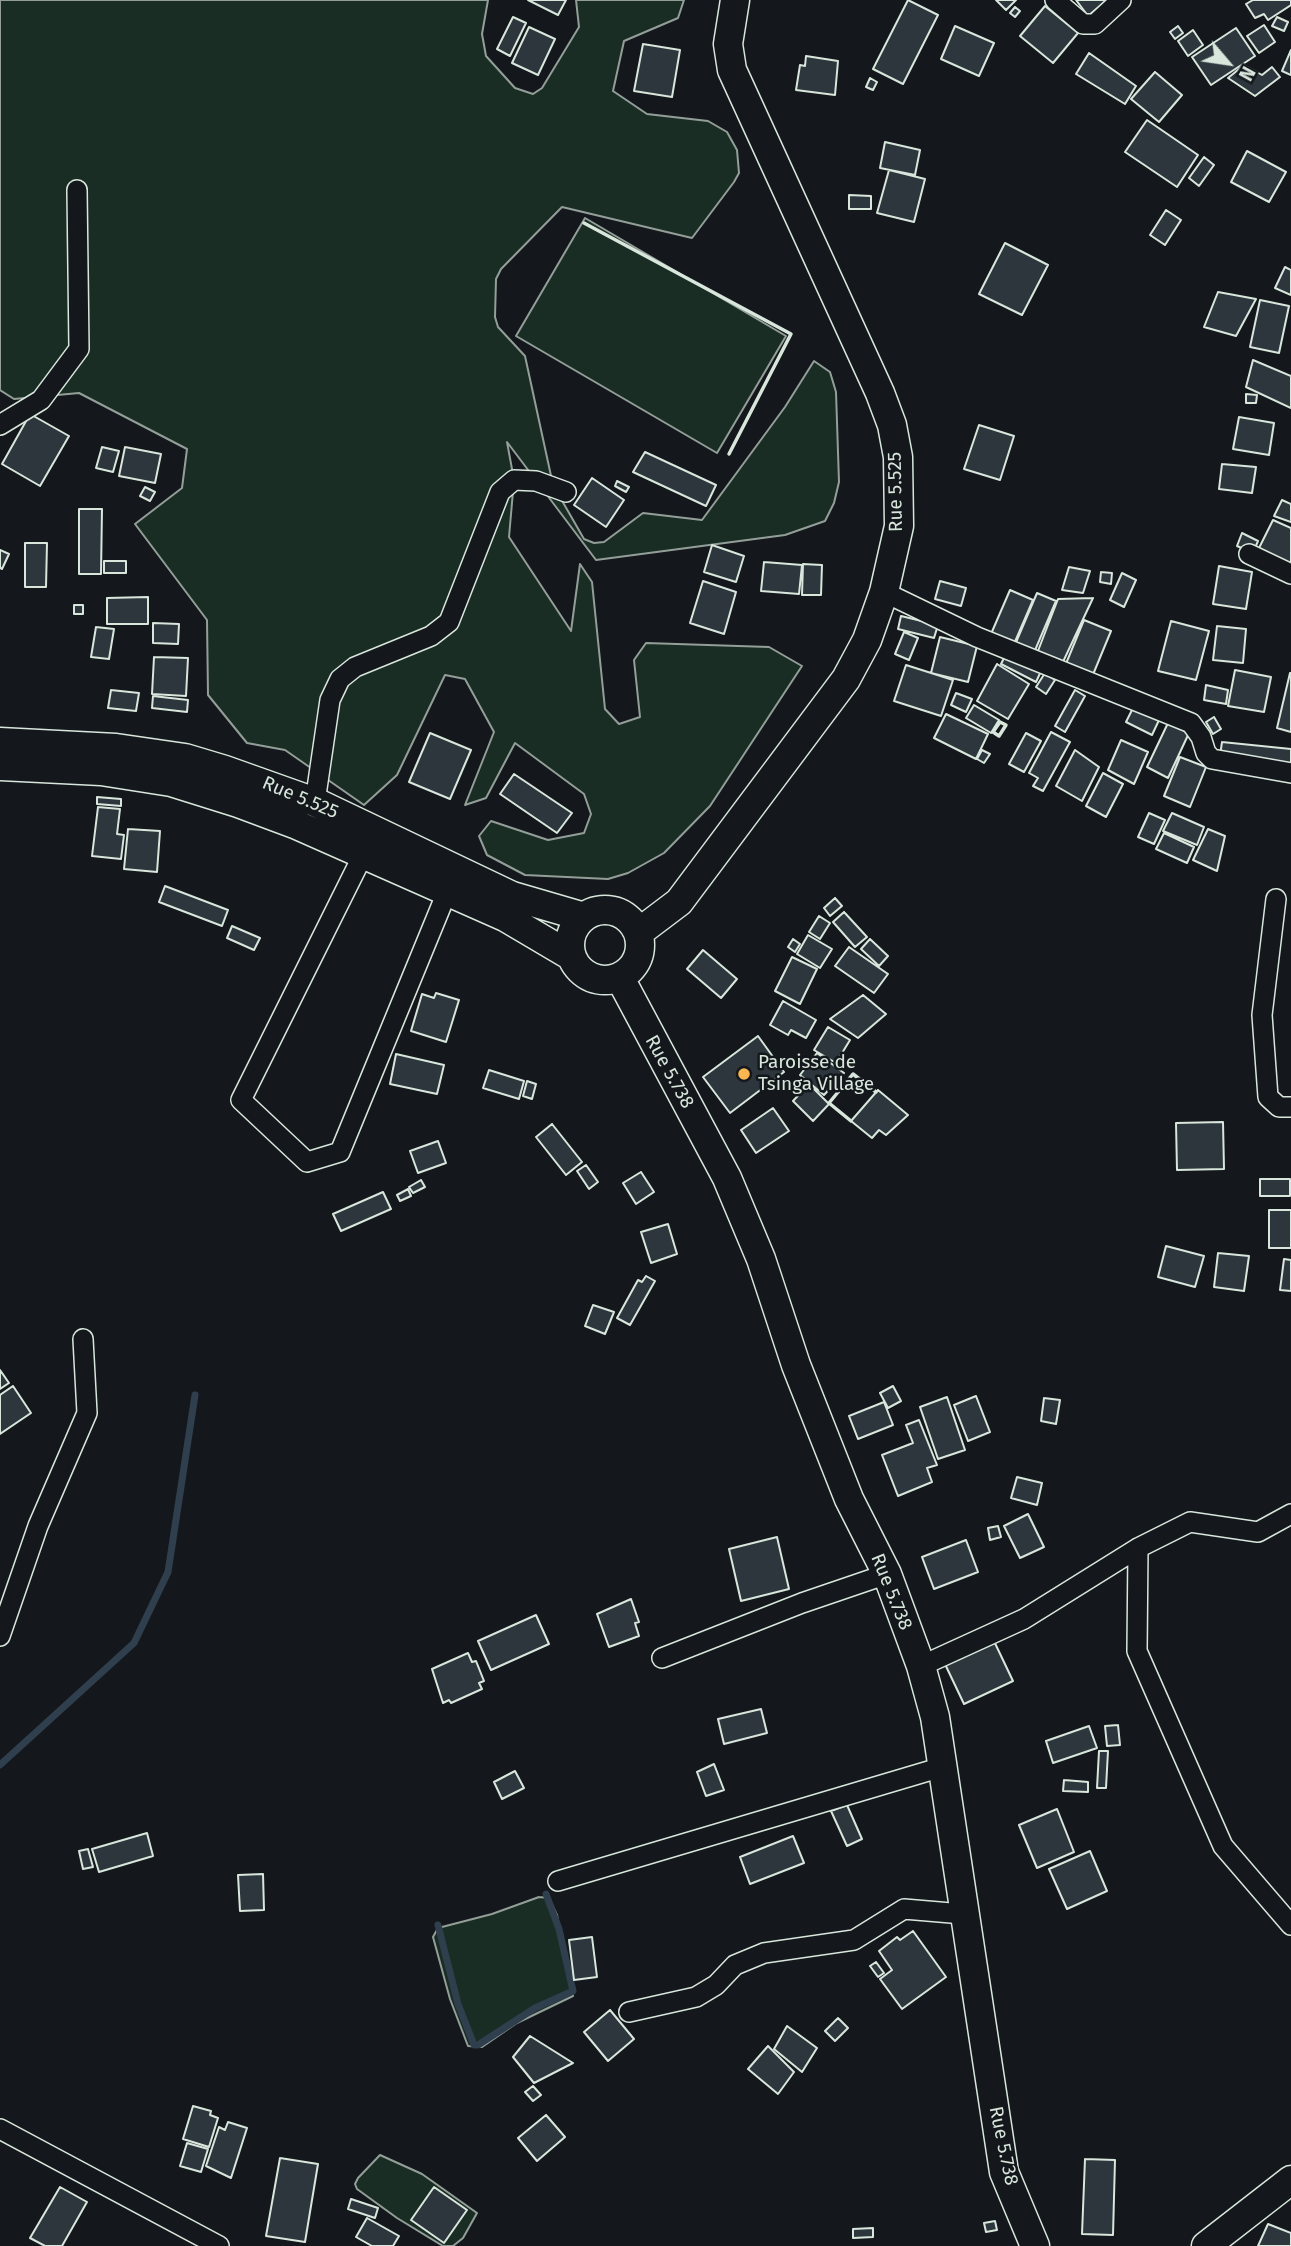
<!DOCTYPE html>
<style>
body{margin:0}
#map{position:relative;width:1291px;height:2246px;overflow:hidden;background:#14181c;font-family:"Fira Sans",sans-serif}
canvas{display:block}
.north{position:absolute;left:1193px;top:28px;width:70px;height:70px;-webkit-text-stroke:5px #14181c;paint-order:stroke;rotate:119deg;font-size:19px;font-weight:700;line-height:28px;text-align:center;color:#d8e6dc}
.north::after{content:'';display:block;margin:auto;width:24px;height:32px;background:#d8e6dc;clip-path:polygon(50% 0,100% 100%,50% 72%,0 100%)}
</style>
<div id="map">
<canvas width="1291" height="2246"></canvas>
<div class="north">N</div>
</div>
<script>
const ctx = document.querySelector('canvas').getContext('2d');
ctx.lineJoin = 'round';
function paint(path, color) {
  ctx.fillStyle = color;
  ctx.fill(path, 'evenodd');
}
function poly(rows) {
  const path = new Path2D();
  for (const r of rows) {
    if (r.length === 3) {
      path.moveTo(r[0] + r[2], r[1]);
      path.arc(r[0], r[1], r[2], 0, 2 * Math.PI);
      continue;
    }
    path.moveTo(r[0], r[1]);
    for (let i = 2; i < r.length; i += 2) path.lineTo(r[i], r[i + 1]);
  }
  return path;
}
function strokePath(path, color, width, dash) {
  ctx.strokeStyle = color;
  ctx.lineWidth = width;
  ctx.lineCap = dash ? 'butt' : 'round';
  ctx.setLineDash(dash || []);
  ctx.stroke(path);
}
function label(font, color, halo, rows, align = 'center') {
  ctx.font = font + ' "Fira Sans",sans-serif';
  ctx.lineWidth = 5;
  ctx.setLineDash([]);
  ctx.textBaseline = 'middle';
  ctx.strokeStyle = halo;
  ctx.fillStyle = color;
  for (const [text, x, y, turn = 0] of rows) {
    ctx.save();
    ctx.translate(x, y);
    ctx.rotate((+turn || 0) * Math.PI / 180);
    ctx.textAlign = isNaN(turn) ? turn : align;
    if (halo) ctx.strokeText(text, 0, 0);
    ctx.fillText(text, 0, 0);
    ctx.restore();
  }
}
const green = poly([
 [0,0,488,0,482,34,486,56,515,88,533,94,542,88,579,27,576,0,684,0,678,18,624,41,613,91,647,114,708,121,727,132,737,150,739,173,734,182,692,238,562,207,501,269,496,279,495,317,498,327,525,356,553,485,584,539,594,543,604,542,643,513,702,520,785,407,814,361,830,372,836,392,839,482,834,503,825,521,785,535,596,560,507,442,514,480,509,537,571,631,580,564,592,582,605,709,619,724,640,717,634,660,646,643,769,647,802,666,710,806,664,853,628,873,608,879,525,875,487,855,479,836,491,821,548,840,584,833,591,814,584,794,515,743,486,798,465,805,494,732,465,679,445,675,397,775,364,805,285,750,247,743,208,695,207,620,135,524,182,488,187,449,79,393,14,399,0,390,0,0],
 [585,218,786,336,717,453,516,336,585,218],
 [539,1897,549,1898,557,1915,573,1996,517,2023,482,2047,468,2046,450,1999,433,1937,438,1928,492,1914,539,1897],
 [380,2155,422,2174,477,2213,463,2238,453,2246,443,2246,397,2218,357,2189,355,2184,358,2178,380,2155]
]);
const stream = poly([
 [0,1765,134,1643,168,1572,195,1395],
 [438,1925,458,2004,474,2045,478,2045,535,2008,573,1991,559,1929,546,1894]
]);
const building = poly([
 [528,0,566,0,558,15,528,0],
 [908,0,938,15,903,84,873,69,908,0],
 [996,0,1016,0,1006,10,996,0],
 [1076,0,1107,0,1088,16,1076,0],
 [1253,0,1291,0,1291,5,1268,20,1264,14,1255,18,1246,4,1253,0],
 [1045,6,1078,33,1053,63,1020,36,1045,6],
 [1015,7,1020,11,1015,17,1010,13,1015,7],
 [513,17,526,23,510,56,497,49,513,17],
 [1277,17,1288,22,1284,31,1272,26,1277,17],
 [1264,25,1275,42,1259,53,1247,36,1264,25],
 [955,26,994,43,979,76,941,59,955,26],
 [1178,26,1183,33,1175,39,1170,32,1178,26],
 [529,27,555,39,538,75,512,63,529,27],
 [1236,28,1255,56,1211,85,1192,57,1236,28],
 [1193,30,1203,45,1188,56,1178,41,1193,30],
 [643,44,680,50,672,97,634,91,643,44],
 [1291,50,1291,75,1282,71,1291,50],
 [1089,53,1136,86,1125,104,1076,74,1089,53],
 [806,56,838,61,835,95,796,90,800,65,805,66,806,56],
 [1244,65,1262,75,1272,67,1280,77,1255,96,1228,78,1244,65],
 [1155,72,1182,95,1159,122,1131,99,1155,72],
 [870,78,877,82,873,90,866,87,870,78],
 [1147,120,1198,155,1177,187,1125,152,1147,120],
 [885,142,920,150,915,175,880,168,885,142],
 [1247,151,1286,172,1269,202,1231,182,1247,151],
 [1204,157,1214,165,1199,186,1189,178,1204,157],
 [889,170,925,179,914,222,877,213,889,170],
 [849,195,871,196,871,209,849,209,849,195],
 [1166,210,1181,220,1165,245,1150,235,1166,210],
 [1005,243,1048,265,1022,315,979,294,1005,243],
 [1285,267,1291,270,1291,295,1275,288,1285,267],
 [1218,292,1256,299,1236,336,1204,327,1218,292],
 [1260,300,1289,306,1279,353,1250,347,1260,300],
 [1253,360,1291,376,1291,408,1246,387,1253,360],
 [1246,394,1257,395,1256,403,1246,403,1246,394],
 [30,414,69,436,40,486,2,464,30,414],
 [1239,417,1274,423,1269,455,1233,449,1239,417],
 [979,425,1014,436,1000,480,964,469,979,425],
 [102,447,119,451,113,472,96,468,102,447],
 [125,447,161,454,155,483,119,476,125,447],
 [645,452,716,485,706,506,633,472,645,452],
 [1222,464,1256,467,1252,493,1219,489,1222,464],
 [592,478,624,500,606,527,574,505,592,478],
 [617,481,629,487,626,492,615,486,617,481],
 [145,487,155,492,150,501,140,496,145,487],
 [1282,500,1291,504,1291,522,1274,516,1282,500],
 [79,509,102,509,101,574,79,574,79,509],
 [1273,520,1291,528,1291,568,1257,552,1273,520],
 [1242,533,1258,541,1253,553,1237,546,1242,533],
 [25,543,47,543,46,587,25,587,25,543],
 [712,545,744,556,736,582,704,572,712,545],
 [0,550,9,554,2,569,0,568,0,550],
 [104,561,126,561,126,573,104,573,104,561],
 [764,562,802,565,799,594,761,591,764,562],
 [803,564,822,565,821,595,802,595,803,564],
 [1219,566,1252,572,1246,609,1213,604,1219,566],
 [1069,567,1090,571,1083,593,1062,590,1069,567],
 [1101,572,1112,573,1111,584,1100,582,1101,572],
 [1122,573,1136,580,1124,607,1110,600,1122,573],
 [703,581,736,592,724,634,690,623,703,581],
 [940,581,966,588,961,606,935,599,940,581],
 [1010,590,1033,600,1014,644,991,634,1010,590],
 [1037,593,1056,601,1033,655,1014,647,1037,593],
 [148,597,148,624,107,624,107,598,148,597],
 [1093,598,1062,664,1036,656,1058,599,1093,598],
 [74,605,83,605,83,614,74,614,74,605],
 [901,616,938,625,934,638,898,629,901,616],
 [1084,620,1111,631,1092,677,1065,666,1084,620],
 [1171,621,1209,631,1196,680,1158,671,1171,621],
 [153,623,179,624,178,644,153,643,153,623],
 [1217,626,1246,629,1243,663,1213,660,1217,626],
 [96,627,114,629,109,659,91,657,96,627],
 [904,632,918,638,909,660,895,654,904,632],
 [940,637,977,646,968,682,931,673,940,637],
 [1007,652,1042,669,1036,682,1001,664,1007,652],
 [154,657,188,658,186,696,152,694,154,657],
 [997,664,1029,684,1008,719,977,701,997,664],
 [906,665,953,680,941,716,894,701,906,665],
 [1235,670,1271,677,1264,712,1228,706,1235,670],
 [1045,673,1055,680,1046,694,1036,687,1045,673],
 [1290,673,1291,673,1291,732,1277,728,1290,673],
 [1206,685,1228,690,1226,704,1204,700,1206,685],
 [111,690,139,693,136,711,108,708,111,690],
 [1075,690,1085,696,1065,732,1055,726,1075,690],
 [956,693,972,699,966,712,951,705,956,693],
 [153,696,188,700,187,712,152,708,153,696],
 [974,705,999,720,991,733,966,718,974,705],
 [1134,706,1160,718,1152,735,1126,722,1134,706],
 [946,714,988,734,976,759,934,738,946,714],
 [1214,717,1221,729,1213,734,1206,722,1214,717],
 [1168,723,1189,733,1168,778,1147,767,1168,723],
 [1051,732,1070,742,1043,791,1033,786,1038,778,1029,773,1051,732],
 [430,733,471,750,450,799,409,782,430,733],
 [1026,733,1041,741,1024,772,1009,764,1026,733],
 [1121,740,1148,752,1134,784,1108,770,1121,740],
 [1222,742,1291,749,1291,764,1220,756,1222,742],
 [982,750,990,754,984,763,977,759,982,750],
 [1075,750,1099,767,1082,801,1056,786,1075,750],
 [1180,757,1206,767,1190,807,1164,796,1180,757],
 [1103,773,1123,784,1106,817,1086,806,1103,773],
 [514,774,572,813,557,833,500,794,514,774],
 [97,797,121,799,121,806,97,804,97,797],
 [98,807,120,809,117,834,124,835,121,859,92,856,98,807],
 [1149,813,1165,820,1154,844,1138,837,1149,813],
 [1172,813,1204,827,1197,845,1163,831,1172,813],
 [128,829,160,831,157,872,124,869,128,829],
 [1208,829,1225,836,1217,871,1193,860,1208,829],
 [1164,833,1194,847,1187,863,1156,849,1164,833],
 [165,886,228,910,222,926,159,902,165,886],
 [835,898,842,906,830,916,824,908,835,898],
 [844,912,867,937,855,947,833,922,844,912],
 [819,916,830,923,820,939,809,932,819,916],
 [232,926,260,938,254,950,227,938,232,926],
 [808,935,832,949,820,968,797,954,808,935],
 [793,939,800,944,795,952,788,947,793,939],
 [870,939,888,956,879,966,861,949,870,939],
 [849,947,888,974,874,993,835,966,849,947],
 [703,950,737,979,721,998,687,969,703,950],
 [792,957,817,969,800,1004,775,991,792,957],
 [436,993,459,1000,446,1042,411,1031,422,994,434,998,436,993],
 [863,995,886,1014,858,1038,830,1019,863,995],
 [783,1001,816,1020,806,1038,791,1030,788,1035,770,1025,783,1001],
 [828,1027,850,1040,836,1063,814,1050,828,1027],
 [758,1036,784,1072,730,1113,703,1077,758,1036],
 [817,1053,844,1073,824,1095,800,1075,817,1053],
 [396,1054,444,1065,437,1094,390,1084,396,1054],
 [489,1070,524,1081,519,1099,483,1088,489,1070],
 [527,1081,536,1084,532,1099,523,1096,527,1081],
 [809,1084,829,1104,813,1121,793,1101,809,1084],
 [878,1090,908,1115,886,1135,879,1130,872,1138,851,1121,878,1090],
 [773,1108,789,1131,756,1153,741,1130,773,1108],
 [1223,1122,1224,1169,1177,1170,1176,1123,1223,1122],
 [552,1124,582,1162,566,1175,536,1137,552,1124],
 [438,1141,446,1163,418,1173,410,1151,438,1141],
 [586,1165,598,1182,589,1189,577,1171,586,1165],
 [641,1172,654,1192,636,1204,623,1183,641,1172],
 [1260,1179,1290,1179,1290,1196,1260,1196,1260,1179],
 [421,1180,425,1187,413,1193,409,1187,421,1180],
 [408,1189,411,1196,400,1201,397,1195,408,1189],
 [383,1192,391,1209,341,1231,333,1214,383,1192],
 [1269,1210,1291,1210,1291,1248,1269,1248,1269,1210],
 [668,1224,677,1254,651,1263,641,1232,668,1224],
 [1166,1246,1204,1256,1195,1287,1158,1277,1166,1246],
 [1218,1253,1249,1256,1244,1291,1214,1287,1218,1253],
 [1284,1259,1291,1260,1291,1291,1280,1290,1284,1259],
 [646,1276,655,1281,630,1325,617,1318,638,1280,642,1282,646,1276],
 [593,1305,614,1312,605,1334,585,1326,593,1305],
 [0,1370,9,1383,0,1389,0,1370],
 [13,1386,31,1413,0,1434,0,1395,13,1386],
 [893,1386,901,1401,888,1408,880,1393,893,1386],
 [976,1396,990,1432,968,1441,954,1405,976,1396],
 [947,1397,965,1450,938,1459,920,1407,947,1397],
 [1044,1398,1060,1400,1056,1424,1041,1421,1044,1398],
 [884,1402,893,1425,858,1439,849,1416,884,1402],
 [919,1420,937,1465,927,1468,932,1482,898,1496,882,1455,913,1443,906,1425,919,1420],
 [1017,1477,1042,1483,1037,1505,1011,1498,1017,1477],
 [1028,1514,1044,1547,1020,1558,1004,1526,1028,1514],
 [998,1526,1001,1537,990,1540,988,1528,998,1526],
 [777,1537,789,1589,741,1601,729,1549,777,1537],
 [966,1540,978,1572,934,1589,922,1557,966,1540],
 [631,1599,639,1622,635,1623,639,1636,609,1647,597,1614,631,1599],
 [536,1615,549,1644,491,1670,478,1641,536,1615],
 [993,1639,1013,1681,964,1704,944,1662,993,1639],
 [468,1653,472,1662,476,1661,484,1681,479,1683,482,1689,451,1703,449,1700,443,1703,432,1669,468,1653],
 [761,1709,767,1733,724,1744,718,1719,761,1709],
 [1118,1725,1120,1745,1107,1746,1105,1726,1118,1725],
 [1089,1726,1097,1748,1053,1763,1046,1741,1089,1726],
 [1099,1751,1108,1751,1106,1788,1097,1788,1099,1751],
 [714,1764,724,1790,706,1796,697,1772,714,1764],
 [515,1771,524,1788,502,1799,494,1782,515,1771],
 [1064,1780,1088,1782,1088,1792,1063,1791,1064,1780],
 [847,1805,862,1839,847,1846,831,1811,847,1805],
 [1057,1809,1074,1852,1037,1868,1019,1825,1057,1809],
 [147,1833,153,1856,99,1872,92,1849,147,1833],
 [793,1836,804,1863,750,1884,740,1857,793,1836],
 [88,1849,93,1867,83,1869,79,1851,88,1849],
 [1090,1851,1107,1891,1067,1909,1049,1869,1090,1851],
 [263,1874,264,1910,240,1911,238,1875,263,1874],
 [913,1931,946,1977,902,2009,880,1979,892,1970,879,1951,897,1937,900,1940,913,1931],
 [592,1937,597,1977,574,1980,569,1940,592,1937],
 [876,1962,884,1973,878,1977,870,1966,876,1962],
 [610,2010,634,2039,608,2061,584,2032,610,2010],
 [838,2018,848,2028,835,2041,825,2031,838,2018],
 [787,2026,817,2048,802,2072,774,2049,787,2026],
 [530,2036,573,2063,534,2083,513,2057,530,2036],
 [768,2046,794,2072,778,2094,748,2069,768,2046],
 [533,2086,541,2095,533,2101,525,2092,533,2086],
 [193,2106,211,2111,210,2115,218,2118,209,2147,183,2139,193,2106],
 [546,2115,565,2137,537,2161,518,2138,546,2115],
 [228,2122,247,2128,231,2178,206,2166,219,2127,225,2130,228,2122],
 [187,2143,208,2149,201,2172,180,2166,187,2143],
 [280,2158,318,2164,305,2242,266,2236,280,2158],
 [1085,2159,1115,2160,1113,2235,1082,2234,1085,2159],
 [60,2187,87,2202,62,2246,45,2246,30,2238,60,2187],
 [434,2187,467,2210,444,2243,411,2220,434,2187],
 [351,2199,378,2208,375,2218,348,2209,351,2199],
 [367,2218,399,2236,393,2246,372,2246,356,2237,367,2218],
 [995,2221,997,2230,986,2232,984,2223,995,2221],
 [1268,2224,1291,2233,1291,2246,1258,2246,1268,2224],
 [873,2228,873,2237,853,2238,853,2229,873,2228]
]);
const street = poly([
 [1055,0,1083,24,1095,24,1121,0],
 [0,425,41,400,79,349,77,190],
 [1249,554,1291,574],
 [884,592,977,637,1191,723,1201,737,1206,753,1212,759,1291,773],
 [315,802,330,700,340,679,355,667,431,636,449,622,500,492,514,480,536,481,566,492],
 [363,855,241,1100,307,1162,340,1152,447,892],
 [1276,899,1262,1015,1268,1097,1279,1107,1291,1107],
 [1138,1548,1137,1651,1223,1846,1291,1925],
 [0,1636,38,1526,87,1413,83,1339],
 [662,1658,802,1603,887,1574],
 [921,1666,1024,1619,1138,1548,1190,1522,1258,1532,1291,1514],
 [558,1881,942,1767],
 [629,2012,696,1997,716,1985,735,1965,764,1953,854,1940,904,1909,963,1914],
 [0,2129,219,2246]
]);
const secondary = poly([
 [0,742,116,748,185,758,225,770,315,802,512,896,584,917],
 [0,766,101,771,171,782,238,803,297,825,505,917,571,956],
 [605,945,35],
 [638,933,679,902,846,679,867,640,884,592,899,526,898,457,892,425,880,393,732,70,728,44,735,0],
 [620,978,727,1178,761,1259,796,1365,849,1499,887,1574,921,1666,935,1717,1004,2172,1035,2246],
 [1206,2246,1291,2180]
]);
const wall = poly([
 [584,223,791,334,729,454],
 [1000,722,1006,725,999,736,993,732,1000,722],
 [851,1121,829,1103,853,1074,876,1092]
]);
const markers = [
 [744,1074,7,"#ffb74d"]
];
const streetNames = [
 ["Rue 5.525",896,492,-91],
 ["Rue 5.525",300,798,23],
 ["Rue 5.738",669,1072,61],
 ["Rue 5.738",891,1592,68],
 ["Rue 5.738",1003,2146,78]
];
const poiNames = [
 ["Paroisse de",758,1063],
 ["Tsinga Village",758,1085]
];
paint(green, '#1a2d24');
strokePath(green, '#939e99', 2);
strokePath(stream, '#2f3f4d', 7);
paint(building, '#2c363c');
strokePath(building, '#d8e6dc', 2);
strokePath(street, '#d8e6dc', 22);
strokePath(secondary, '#d8e6dc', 31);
strokePath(street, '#14181c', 19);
strokePath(secondary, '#14181c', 28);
strokePath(wall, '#d8e6dc', 3.5);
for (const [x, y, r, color] of markers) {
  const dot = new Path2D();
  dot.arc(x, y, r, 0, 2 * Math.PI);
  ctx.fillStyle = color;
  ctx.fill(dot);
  strokePath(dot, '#14181c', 2.5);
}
label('19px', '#d8e6dc', '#14181c', streetNames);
label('19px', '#d8e6dc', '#14181c', poiNames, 'left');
</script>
